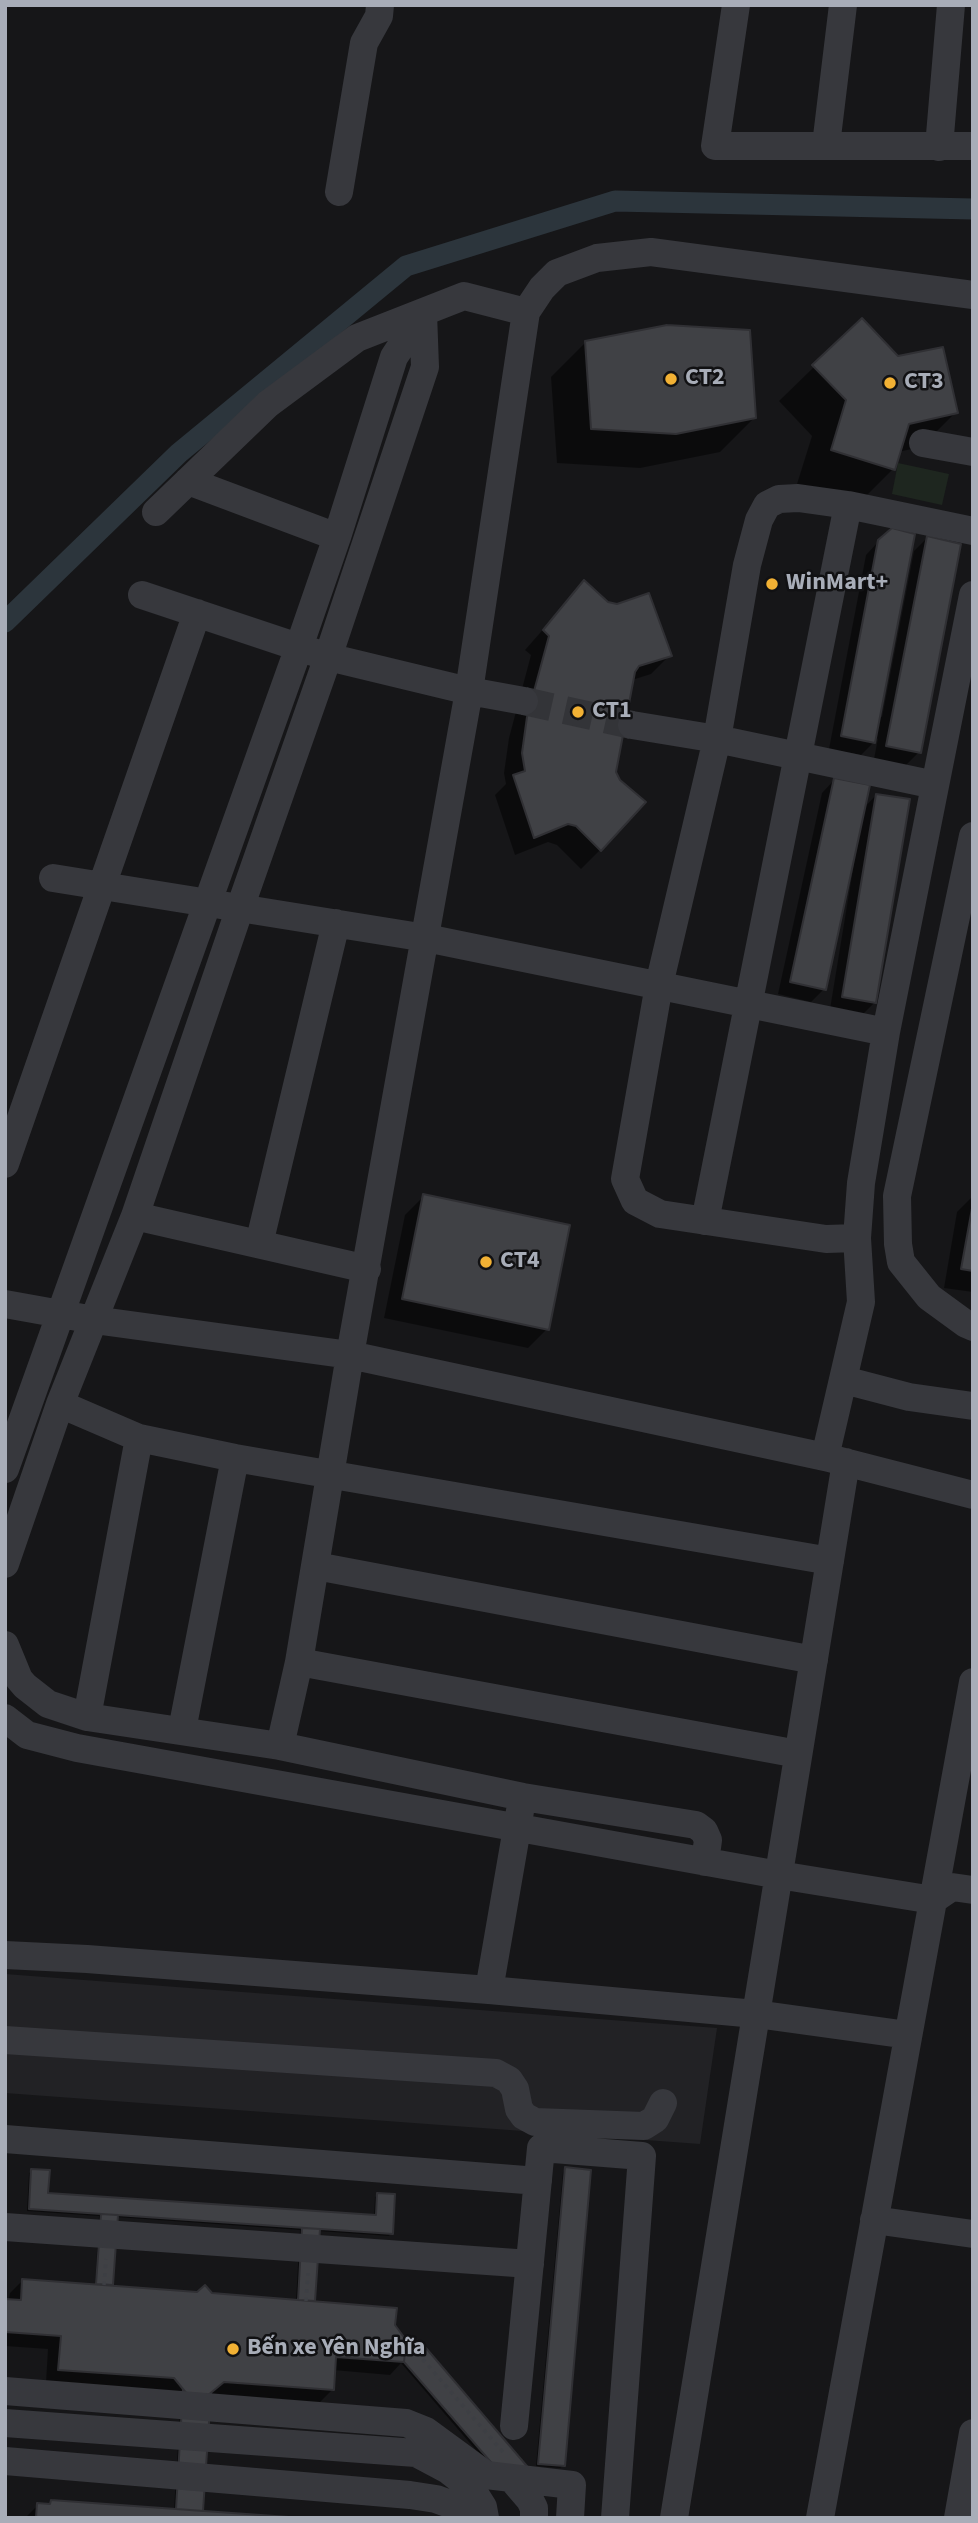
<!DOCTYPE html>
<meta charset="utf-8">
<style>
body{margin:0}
#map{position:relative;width:978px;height:2523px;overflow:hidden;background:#161618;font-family:"Source Sans 3",sans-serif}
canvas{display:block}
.frame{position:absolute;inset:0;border:7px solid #a8adb8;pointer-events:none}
</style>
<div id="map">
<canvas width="978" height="2523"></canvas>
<div class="frame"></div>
</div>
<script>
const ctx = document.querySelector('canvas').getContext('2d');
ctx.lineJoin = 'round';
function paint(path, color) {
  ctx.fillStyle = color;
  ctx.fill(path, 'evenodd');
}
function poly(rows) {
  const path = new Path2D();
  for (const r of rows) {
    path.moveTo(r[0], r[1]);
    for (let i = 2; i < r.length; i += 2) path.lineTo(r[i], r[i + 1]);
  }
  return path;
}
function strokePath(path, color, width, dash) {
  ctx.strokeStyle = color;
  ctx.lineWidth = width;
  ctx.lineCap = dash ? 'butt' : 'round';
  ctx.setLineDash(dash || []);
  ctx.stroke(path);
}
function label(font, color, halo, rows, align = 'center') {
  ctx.font = font + ' "Source Sans 3",sans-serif';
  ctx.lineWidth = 5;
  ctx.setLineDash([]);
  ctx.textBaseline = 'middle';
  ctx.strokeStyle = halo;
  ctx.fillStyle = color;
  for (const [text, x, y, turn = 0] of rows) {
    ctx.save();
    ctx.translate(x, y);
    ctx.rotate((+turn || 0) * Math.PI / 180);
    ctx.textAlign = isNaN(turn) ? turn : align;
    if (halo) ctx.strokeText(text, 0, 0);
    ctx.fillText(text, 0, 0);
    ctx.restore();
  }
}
const built = poly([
 [5,1974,717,2028,700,2144,5,2093]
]);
const green = poly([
 [898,463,949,474,942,505,892,494]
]);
const shadow = poly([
 [586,342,755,417,720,452,640,468,557,463,551,377],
 [814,367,956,412,921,447,898,452,893,469,858,504,797,484,812,436,779,401],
 [927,538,919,752,906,765,874,759,878,738,861,755,829,749,866,555,879,541,879,716,882,717,914,551],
 [584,583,670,655,651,674,632,680,600,850,581,869,557,845,548,842,515,855,495,795,506,784,504,773,509,738,531,655,525,650],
 [835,779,863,809,876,795,875,1002,862,1015,830,1009,854,863,851,862,824,989,811,1002,778,994,822,793],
 [424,1196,547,1329,528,1348,384,1318,405,1215],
 [973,1196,973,1292,944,1288,957,1212],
 [566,2169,563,2466,560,2468,536,2466,563,2172],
 [32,2171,46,2194,374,2217,375,2197,378,2195,391,2233,389,2236,318,2231,313,2303,393,2326,405,2342,530,2472,493,2470,401,2363,390,2375,333,2370,332,2390,319,2403,209,2394,202,2512,278,2518,25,2518,38,2505,47,2506,51,2502,174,2510,180,2413,46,2382,48,2349,5,2346,5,2316,10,2293,23,2280,95,2286,99,2216,27,2211,29,2173],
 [116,2217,300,2230,296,2301,109,2287,111,2285]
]);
const canal = poly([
 [5,622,179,453,406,266,615,201,973,209]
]);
const building = poly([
 [862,318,898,356,943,347,958,413,909,424,895,470,831,450,846,400,812,365,862,318],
 [667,325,750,330,756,418,676,434,591,429,585,341,667,325],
 [892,528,915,534,875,743,841,736,878,540,892,528],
 [927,536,961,544,921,753,886,746,927,536],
 [584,580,608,602,617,604,649,593,672,656,639,666,635,672,616,772,620,780,646,802,601,851,576,826,568,824,534,838,513,775,525,771,522,753,527,717,549,636,543,630,584,580],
 [834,778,870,785,826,990,790,982,834,778],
 [876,794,910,799,876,1003,842,997,876,794],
 [423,1194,570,1225,549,1330,402,1299,423,1194],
 [973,1203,973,1271,961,1269,973,1203],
 [565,2167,591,2170,565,2466,538,2464,565,2167],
 [31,2169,50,2170,48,2193,376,2215,377,2193,395,2194,393,2234,29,2209,31,2169],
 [101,2214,118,2215,113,2285,96,2284,101,2214],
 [302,2228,320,2229,315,2301,298,2300,302,2228],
 [22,2279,197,2292,205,2285,212,2293,397,2308,395,2325,406,2340,404,2362,336,2357,334,2390,224,2382,196,2405,174,2378,58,2370,61,2336,5,2332,5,2299,21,2300,22,2279],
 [406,2340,420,2341,532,2472,496,2468,404,2362,406,2340],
 [183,2389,196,2405,211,2393,203,2511,176,2509,183,2389],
 [51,2500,190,2510,303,2518,36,2518,37,2503,50,2504,51,2500]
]);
const minorTunnel = poly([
 [524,701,632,725]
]);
const path = poly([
 [104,2285,106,2259],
 [306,2301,308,2273],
 [406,2340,503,2452]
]);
const minor = poly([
 [736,5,715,146,973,146],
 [826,145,843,5],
 [939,147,951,5],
 [339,192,364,43,379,16,380,5],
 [923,443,973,452],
 [188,481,337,537],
 [156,512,268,404,357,338,464,296,526,312],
 [142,595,328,657,469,691,524,701],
 [632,725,717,739,935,785],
 [973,836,897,1196,898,1244,901,1262,929,1297,966,1324,973,1327],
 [53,878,426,938,886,1032],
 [5,1164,197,613],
 [135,1216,367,1269],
 [705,1221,848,505],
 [857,1238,826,1239,660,1214,635,1201,625,1179,659,985,717,739,747,565,759,520,767,505,779,499,798,498,848,505,973,531],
 [259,1244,336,923],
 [5,1304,94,1320,350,1355,825,1457,973,1495],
 [844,1380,909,1397,973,1406],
 [60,1404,139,1438,235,1458,830,1561],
 [825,1457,861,1302,857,1238,861,1183,886,1032,973,595],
 [5,1469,299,647,337,537,394,357,423,313],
 [5,1564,60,1404,135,1216,240,908,328,657,425,367,423,313],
 [316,1566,814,1660],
 [5,1645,19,1679,25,1686,48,1704,87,1717,280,1746,523,1797,696,1825,704,1831,708,1840,705,1862],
 [299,1662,798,1754],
 [87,1717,139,1438],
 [5,1718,27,1735,77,1748,779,1875,933,1900,952,1887,973,1890],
 [182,1730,235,1458],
 [280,1746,299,1662,350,1355,469,691,526,312,542,288,557,273,597,258,651,252,973,295],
 [5,1955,87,1959,489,1990,756,2014,908,2035],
 [489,1990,520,1811],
 [5,2040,496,2073,509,2080,515,2089,519,2109,524,2116,535,2122,644,2126,655,2119,663,2103],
 [5,2139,538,2181],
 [874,2220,973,2234],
 [5,2227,530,2264],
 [5,2391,406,2423,426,2431,486,2475,572,2485,570,2518],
 [5,2423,416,2453,448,2470,471,2488,483,2507,485,2518],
 [514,2426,541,2148,642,2156,615,2518],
 [5,2461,410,2495,436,2499,458,2507,471,2518],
 [512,2479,530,2500,534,2508,534,2518],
 [674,2518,846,1462],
 [820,2518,973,1682],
 [958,2518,973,2433]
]);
const markers = [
 [671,379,7,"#f2b134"],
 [890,383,7,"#f2b134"],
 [772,584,7,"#f2b134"],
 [578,712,7,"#f2b134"],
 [486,1262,7,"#f2b134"],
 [233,2349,7,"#f2b134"]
];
const poiNames = [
 ["CT2",685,379],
 ["CT3",904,383],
 ["WinMart+",786,584],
 ["CT1",592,712],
 ["CT4",500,1262],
 ["Bến xe Yên Nghĩa",247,2349]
];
paint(built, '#222225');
paint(green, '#1e261f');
paint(shadow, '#0007');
strokePath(canal, '#2c353c', 21);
paint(building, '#404145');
strokePath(building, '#303034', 2);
strokePath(minorTunnel, '#333438', 28, [28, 14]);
strokePath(path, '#3d3f44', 3.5, [3.5, 5]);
strokePath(minor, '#37383d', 28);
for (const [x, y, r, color] of markers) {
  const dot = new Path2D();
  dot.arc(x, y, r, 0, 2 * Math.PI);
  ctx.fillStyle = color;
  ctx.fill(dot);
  strokePath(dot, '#111113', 2.5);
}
label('bold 24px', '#a8adb8', '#111113', poiNames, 'left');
</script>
